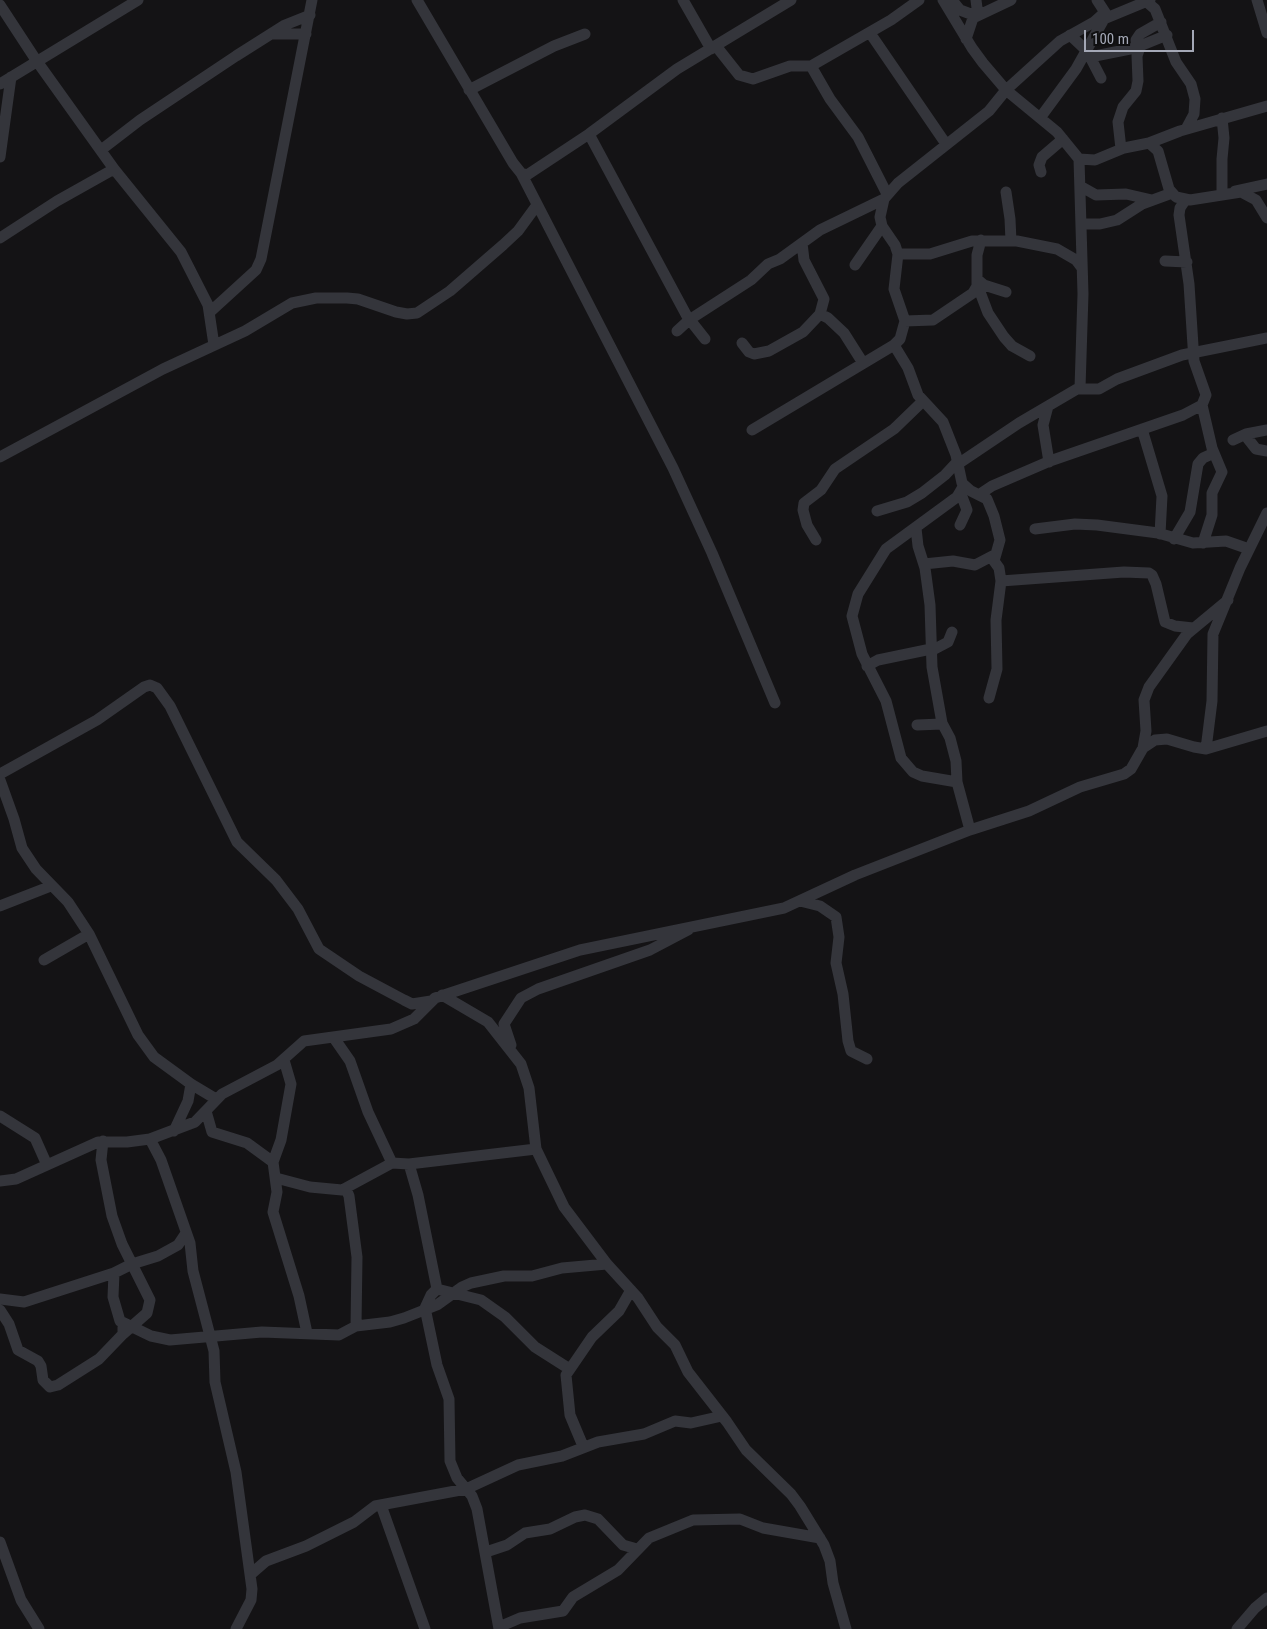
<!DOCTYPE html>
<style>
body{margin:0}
#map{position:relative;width:1267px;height:1629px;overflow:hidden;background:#141315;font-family:"Roboto Condensed",sans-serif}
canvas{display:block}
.scale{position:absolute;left:1084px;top:30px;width:110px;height:22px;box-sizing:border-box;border:2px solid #a4a8b6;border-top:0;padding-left:6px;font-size:15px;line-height:18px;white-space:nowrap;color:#a4a8b6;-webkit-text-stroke:4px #0f0f10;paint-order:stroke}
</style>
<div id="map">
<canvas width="1267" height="1629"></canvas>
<div class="scale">100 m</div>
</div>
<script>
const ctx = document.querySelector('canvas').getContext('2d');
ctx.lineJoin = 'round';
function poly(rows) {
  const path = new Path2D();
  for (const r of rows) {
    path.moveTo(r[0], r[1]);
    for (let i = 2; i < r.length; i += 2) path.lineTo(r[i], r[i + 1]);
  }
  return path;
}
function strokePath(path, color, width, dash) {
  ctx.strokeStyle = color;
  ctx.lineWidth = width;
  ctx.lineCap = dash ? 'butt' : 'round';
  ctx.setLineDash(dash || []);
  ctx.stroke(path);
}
const minor = poly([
 [417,0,513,163,521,173,527,175,589,134,677,69,791,0],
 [683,0,711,49],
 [943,0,972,48,983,63,1006,90,1057,132,1079,159,1095,160,1124,148,1149,143,1158,151,1169,189,1176,197,1190,200,1241,192,1256,200,1267,218],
 [952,0,960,10,976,16],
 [976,0,977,8,980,14],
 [1097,0,1108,17],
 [1257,0,1267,33],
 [1147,2,1155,9,1176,62,1191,84,1195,99,1194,114,1186,129],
 [0,5,36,60,114,169,181,252,208,305,214,345],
 [870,33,946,144],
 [273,34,306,34],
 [1070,35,1087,51,1101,78],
 [966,39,973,18,1011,0],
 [716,46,739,75,753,79,790,66,811,66,891,20,919,0],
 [1137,48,1136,40,1140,34,1161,22],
 [1090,57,1135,48,1167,35],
 [811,66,830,99,858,137,887,194],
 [0,84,138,0],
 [469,90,554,46,585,34],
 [1040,118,1076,69,1104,19,1150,0],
 [1222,118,1224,138,1222,159,1222,193],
 [589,134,689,320],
 [1149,143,1180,131,1267,106],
 [1121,149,1118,122,1123,107,1136,91,1138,81,1137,56,1140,47],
 [101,150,140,120,236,56,285,25,310,15],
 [0,157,11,77],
 [1079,159,1083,294,1080,388],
 [1041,172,1039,165,1042,157,1063,139],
 [521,173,673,468,712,553,775,703],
 [1080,186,1096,195,1126,194,1152,200],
 [1235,191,1267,184],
 [1006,192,1010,219,1011,241],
 [1081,224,1100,224,1117,220,1142,204,1172,193],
 [0,238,57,201,114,169],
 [898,254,930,254,972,241,1017,241,1057,249,1076,260,1082,268],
 [1165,261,1187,262],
 [855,265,882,226],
 [978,280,984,285,1006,292],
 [977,284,988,313,1004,337,1012,346,1030,356],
 [210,312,256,270,261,259,312,0],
 [820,314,828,318,844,333,863,363],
 [690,320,705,339],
 [905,321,933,320,973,293,977,286,977,255,981,240],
 [677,331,689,320,751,280,768,264,780,259,820,230,884,199,898,183,989,111,1006,90,1060,41,1094,22,1104,13],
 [742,343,749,352,754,354,769,351,803,332,820,314,824,299,804,260,802,243],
 [894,345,908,368,918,395,943,422,956,455,962,483,971,491,987,499,994,516,1000,540,994,561,999,568,1001,581,996,620,997,669,989,698],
 [1202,405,1212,448,1222,472,1212,493,1212,515,1203,543],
 [1048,406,1043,425,1049,462],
 [1142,429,1162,496,1160,534],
 [752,430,894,345,900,339,905,321,894,289,898,254,895,245,882,226,880,217,884,199],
 [1245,435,1256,449,1267,451],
 [1233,440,1246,434,1267,430],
 [0,457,163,369,245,331,292,303,316,298,347,298,358,299,396,312,407,314,417,313,450,291,503,245,518,231,537,205],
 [958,464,1019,423,1077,389,1099,389,1117,379,1182,355,1267,338],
 [964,485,957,497,886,549,858,594,852,616,862,654,886,701,901,758,913,772,922,776,957,782,970,830],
 [980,494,992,486,1050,461,1183,415,1202,405,1206,395,1194,361,1189,284,1179,215,1180,208,1186,199],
 [877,511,907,502,922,493,945,475,958,461],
 [960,525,967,510,961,494],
 [916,528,918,546,925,568,930,605,932,667,942,723,950,738,956,761,957,782],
 [1035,529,1075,524,1097,525,1158,533,1193,543,1226,541,1249,549],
 [1174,539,1190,512,1198,464,1203,458,1214,453],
 [816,540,807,525,803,510,804,503,821,490,835,469,894,429,923,401],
 [924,564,953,561,975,565,996,554],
 [1001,581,1124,572,1149,573,1152,575,1156,584,1165,622,1175,626,1193,628],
 [931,651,948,642,952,632],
 [867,666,878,660,931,649],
 [917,725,942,724],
 [1143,748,1146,731,1144,700,1149,687,1187,634,1228,600],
 [1206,749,1212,701,1213,634,1240,568,1267,513],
 [0,774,97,720,144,687,150,685,157,688,170,706,237,842,276,880,298,909,319,949,359,976,404,1000,412,1004,431,1001],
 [0,780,14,819,22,848,36,869,68,902,89,934,138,1035,154,1057,191,1084,216,1099],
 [800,901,820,906,836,917,839,937,836,963,843,994,848,1041,851,1051,867,1059],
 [0,906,51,886],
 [44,960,89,934],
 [442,995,488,1022,521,1064,529,1088,536,1149,564,1207,607,1264,638,1298,657,1327,675,1345,688,1372,727,1422,746,1450,791,1494,800,1506,824,1545,830,1561,833,1583,846,1629],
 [334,1038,350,1061,368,1112,392,1163],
 [511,1045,504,1024,521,998,538,989,650,950,688,930],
 [284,1060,291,1084,281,1140,273,1162,277,1192,273,1212,299,1296,307,1333],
 [206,1111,212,1132,247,1143,273,1162],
 [0,1116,35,1138,47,1165],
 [174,1131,188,1101,191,1084],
 [150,1139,161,1160,190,1243,193,1271,214,1351,215,1382,236,1472,252,1589,251,1600,236,1629],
 [103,1141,101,1160,112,1216,122,1244,150,1300,147,1313,123,1334],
 [409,1164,418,1195,437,1289,481,1300,505,1317,535,1347,568,1368],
 [276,1178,310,1187,342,1190,392,1163,409,1164,536,1149],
 [0,1181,16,1179,98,1142,127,1142,150,1139,195,1122,222,1094,277,1065,304,1041,391,1029,414,1019,435,998,580,950,784,908,855,875,970,830,1029,811,1080,787,1124,774,1131,769,1143,748,1155,740,1167,739,1194,747,1206,749,1267,731],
 [346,1189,349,1196,357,1257,356,1326],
 [114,1273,113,1297,120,1321,151,1336,170,1340,262,1332,339,1335,356,1326,390,1322,404,1318,437,1305,462,1287,471,1283,504,1276,532,1276,562,1268,607,1264],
 [437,1289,431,1295,425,1308,437,1365,449,1399,450,1461,457,1478,472,1496,477,1509,499,1629],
 [0,1299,24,1302,114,1273,132,1264,158,1256,178,1245,186,1233],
 [0,1310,9,1324,18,1350,38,1361,41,1366,43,1380,50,1387,58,1385,99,1359,123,1334,123,1327],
 [583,1446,570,1415,566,1375,592,1337,619,1311,631,1290],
 [381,1505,425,1629],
 [0,1542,21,1600,39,1629],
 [486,1552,507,1545,525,1533,550,1529,575,1517,585,1515,598,1519,623,1545,637,1549],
 [251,1574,266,1561,306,1546,354,1522,375,1506,466,1489,518,1465,562,1456,598,1442,644,1434,675,1421,691,1423,722,1416],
 [499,1627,520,1618,563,1611,573,1597,618,1570,649,1538,693,1520,740,1519,763,1528,820,1538],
 [1237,1629,1255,1608,1267,1598]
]);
strokePath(minor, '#34353b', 11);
</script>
